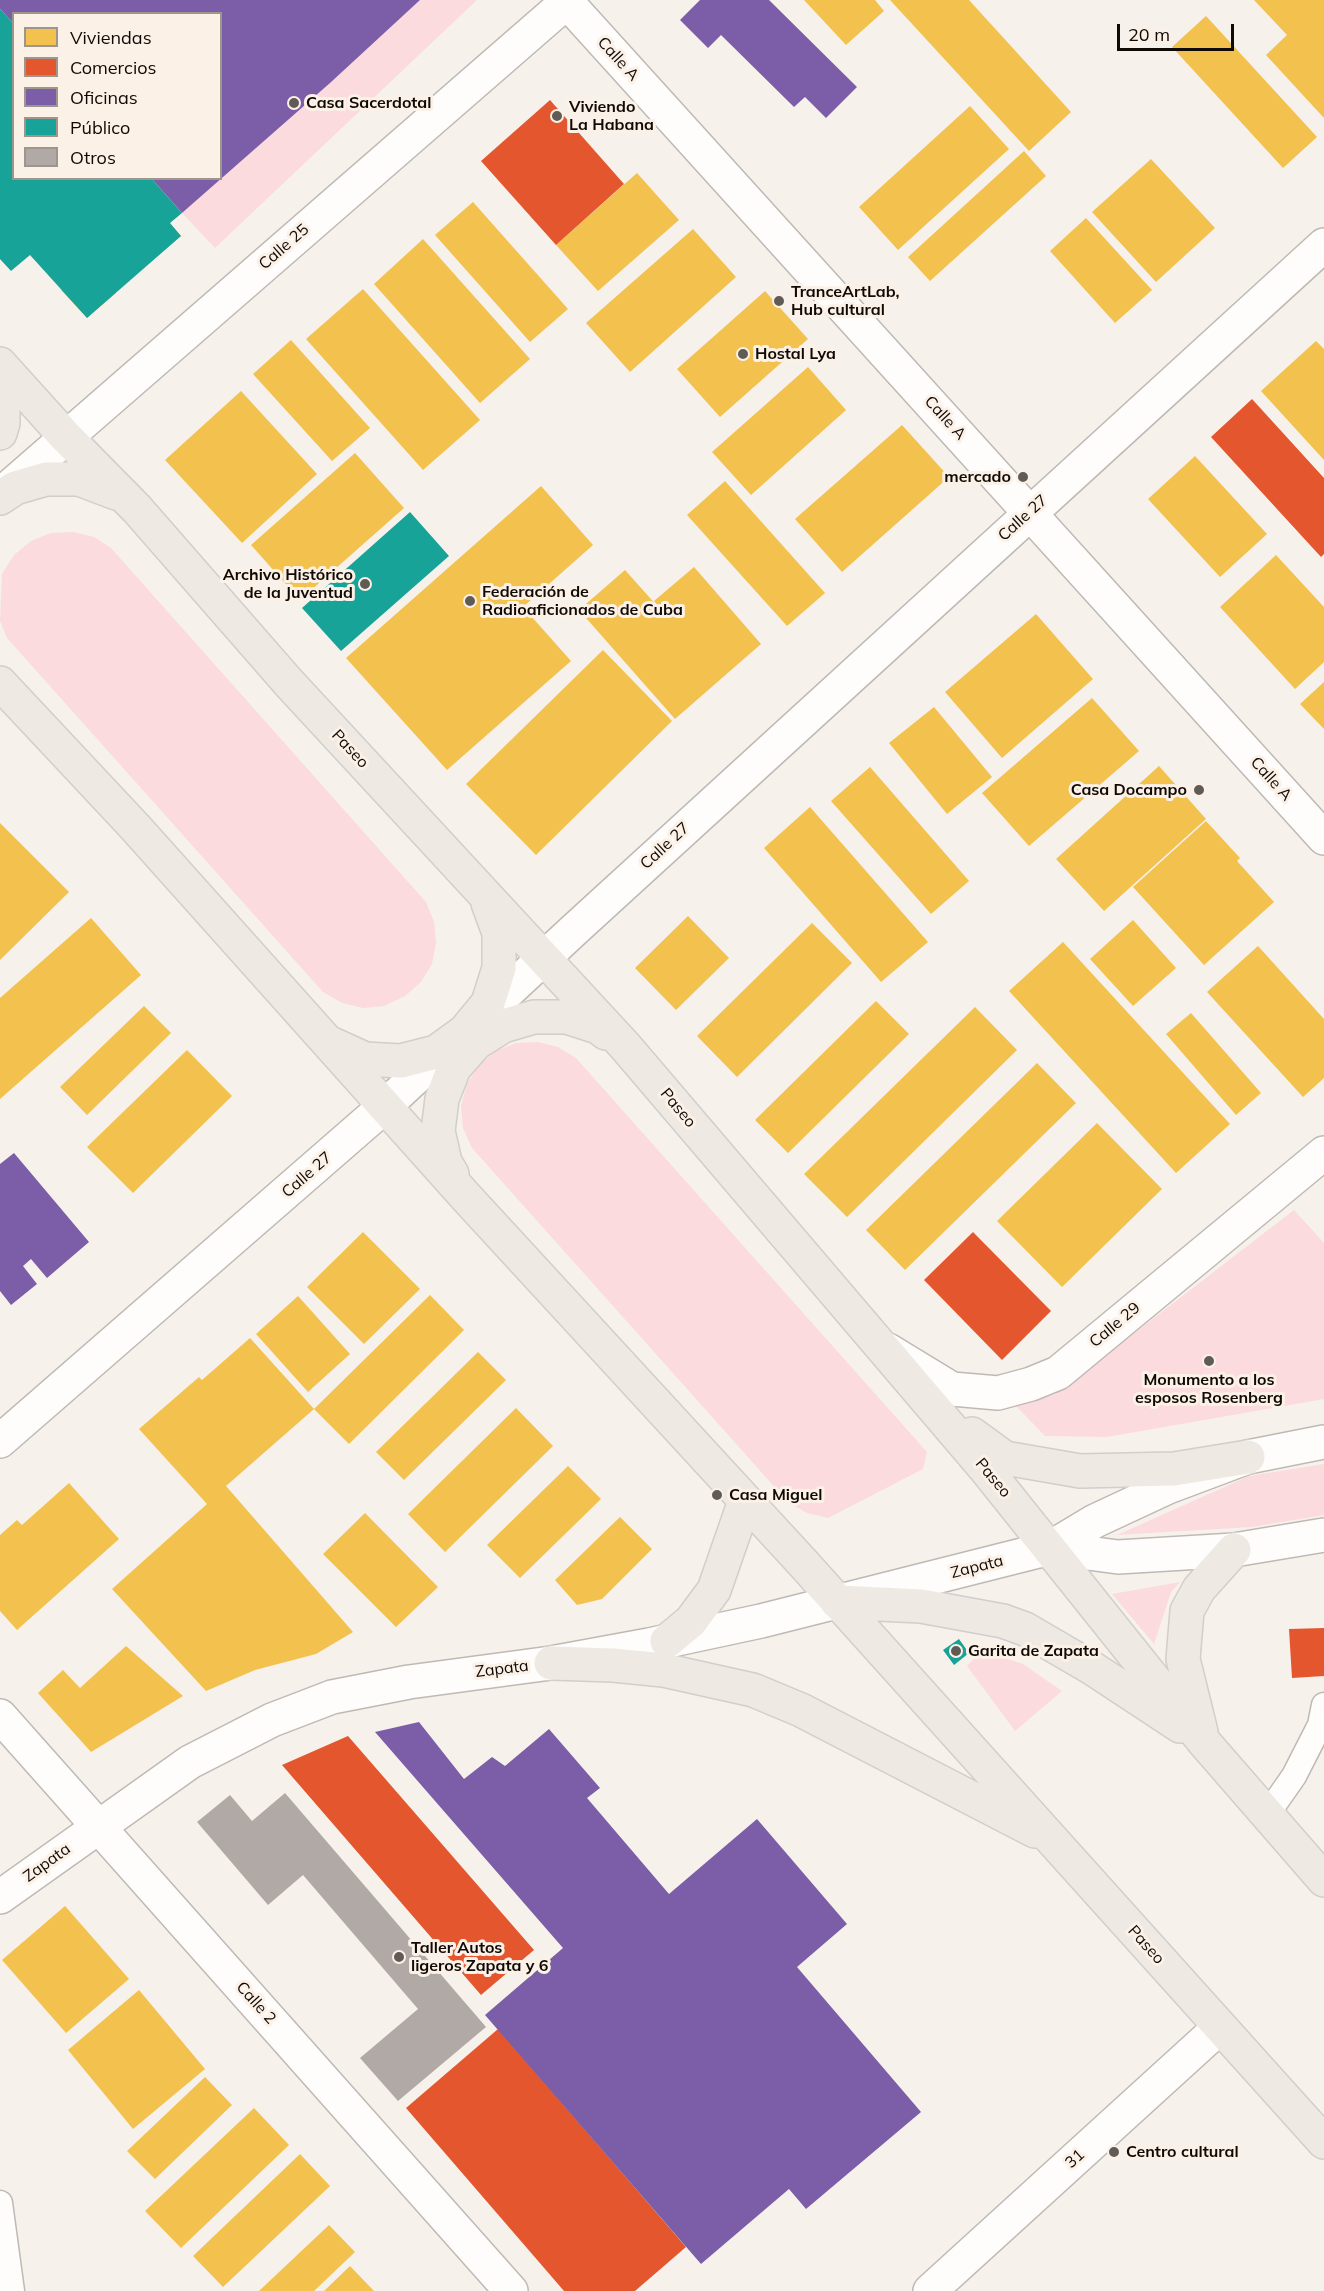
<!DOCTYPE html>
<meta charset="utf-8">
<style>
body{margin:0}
#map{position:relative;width:1324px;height:2291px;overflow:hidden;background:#f7f1ec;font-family:Mulish,sans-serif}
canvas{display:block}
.legend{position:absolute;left:12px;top:12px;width:210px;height:168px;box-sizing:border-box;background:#fcf1e7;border:2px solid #9e958d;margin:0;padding:8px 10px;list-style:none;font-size:18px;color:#100a06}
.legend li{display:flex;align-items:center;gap:12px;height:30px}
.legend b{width:30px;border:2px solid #9e958d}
.scale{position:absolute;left:1117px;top:24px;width:117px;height:27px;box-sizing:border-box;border:3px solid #100a06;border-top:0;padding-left:8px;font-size:18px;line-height:21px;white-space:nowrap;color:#100a06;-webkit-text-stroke:4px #fcf1e7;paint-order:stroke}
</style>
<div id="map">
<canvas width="1324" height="2291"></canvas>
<ul class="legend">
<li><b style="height:16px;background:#f2c14e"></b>Viviendas</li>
<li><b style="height:16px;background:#e4572e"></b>Comercios</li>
<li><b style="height:16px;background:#7b5ea7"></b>Oficinas</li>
<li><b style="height:16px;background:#17a398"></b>Público</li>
<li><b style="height:16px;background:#b0a9a6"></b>Otros</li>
</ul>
<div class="scale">20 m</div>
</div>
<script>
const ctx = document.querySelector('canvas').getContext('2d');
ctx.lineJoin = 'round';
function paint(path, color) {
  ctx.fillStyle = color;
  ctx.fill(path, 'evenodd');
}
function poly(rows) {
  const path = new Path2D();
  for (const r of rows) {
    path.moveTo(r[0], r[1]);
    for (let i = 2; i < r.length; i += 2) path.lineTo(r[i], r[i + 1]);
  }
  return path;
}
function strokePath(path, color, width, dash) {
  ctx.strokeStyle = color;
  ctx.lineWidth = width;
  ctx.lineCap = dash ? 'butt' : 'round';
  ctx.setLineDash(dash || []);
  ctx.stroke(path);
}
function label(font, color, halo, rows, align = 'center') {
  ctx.font = font + ' Mulish,sans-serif';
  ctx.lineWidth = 6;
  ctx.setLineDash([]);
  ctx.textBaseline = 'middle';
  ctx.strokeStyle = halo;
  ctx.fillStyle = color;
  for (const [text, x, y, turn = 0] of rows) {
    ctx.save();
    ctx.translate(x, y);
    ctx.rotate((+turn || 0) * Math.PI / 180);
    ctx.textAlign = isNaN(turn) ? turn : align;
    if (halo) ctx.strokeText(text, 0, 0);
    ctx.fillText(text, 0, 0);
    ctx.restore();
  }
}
const green = poly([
 [420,0,477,0,215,248,182,213],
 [73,532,94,537,111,548,426,902,434,922,436,943,432,964,421,982,405,996,384,1006,363,1008,342,1003,323,992,7,638,0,621,2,574,14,555,31,541,51,533],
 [538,1042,558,1047,576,1058,927,1452,923,1469,828,1518,807,1513,788,1502,472,1148,463,1128,461,1106,467,1084,479,1065,496,1051,516,1043],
 [1294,1210,1324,1243,1324,1399,1107,1437,1045,1436,1015,1405,1054,1395],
 [1324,1464,1324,1515,1252,1527,1117,1535,1249,1476],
 [1180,1582,1171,1592,1154,1644,1112,1594],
 [978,1654,996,1655,1023,1664,1062,1691,1015,1731,967,1666]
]);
const homes = poly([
 [804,0,875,0,884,11,846,45],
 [890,0,969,0,1071,112,1029,151],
 [1254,0,1324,0,1324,118,1266,55,1287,35],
 [1206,16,1317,137,1283,168,1172,47],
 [970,106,1009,149,898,250,859,207],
 [1024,151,1046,176,930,281,908,257],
 [1151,159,1215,228,1156,282,1092,212],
 [637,173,679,220,598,291,556,245],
 [473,202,568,309,530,342,435,235],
 [155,207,181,236,152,260,127,232],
 [1086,218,1152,290,1115,323,1050,251],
 [693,229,736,277,630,372,586,323],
 [423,239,530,359,480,403,374,284],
 [91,263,116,293,87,318,61,290],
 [363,289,480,420,423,470,306,339],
 [765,291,808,339,720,417,677,369],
 [291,340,370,428,332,461,253,374],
 [1316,341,1324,349,1324,460,1261,391],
 [808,367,846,410,751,495,712,452],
 [241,391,317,474,242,543,165,460],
 [902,425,949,477,842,572,795,519],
 [355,453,404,508,300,600,251,545],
 [1195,456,1267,534,1220,577,1148,499],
 [725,481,825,593,787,626,687,515],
 [541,486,593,545,523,607,571,661,447,770,346,658],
 [1276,555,1324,607,1324,662,1295,689,1220,607],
 [694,567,761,644,675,719,579,610,625,570,667,617,654,601],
 [1036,614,1093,679,1002,758,945,692],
 [603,650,672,721,536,855,466,784],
 [1324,682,1324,729,1300,704],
 [1092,698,1139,751,1029,846,982,793],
 [934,707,992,777,947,814,889,743],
 [1159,766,1206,819,1104,911,1056,859],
 [870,767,969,881,931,914,831,801],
 [810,807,928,942,881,982,764,848],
 [1206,821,1240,858,1237,861,1274,902,1204,965,1133,887],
 [0,823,69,892,0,960],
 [688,916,729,958,676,1010,635,968],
 [91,918,141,975,0,1099,0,998],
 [1133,920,1176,968,1133,1006,1090,959],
 [812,923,852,963,737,1077,697,1036],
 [1063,942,1230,1124,1176,1173,1009,991],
 [1258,946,1324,1019,1324,1078,1303,1097,1207,992],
 [876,1001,909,1034,788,1153,755,1120],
 [144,1006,171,1033,87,1115,60,1087],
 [975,1007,1017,1050,847,1217,804,1174],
 [1191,1013,1261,1093,1236,1115,1166,1034],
 [187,1050,232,1096,133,1193,87,1147],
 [1037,1063,1076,1103,905,1270,866,1230],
 [1097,1123,1162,1189,1062,1287,997,1221],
 [363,1232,420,1289,364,1344,307,1287],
 [430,1295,464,1330,349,1444,314,1409],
 [298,1296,350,1354,308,1392,256,1334],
 [250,1338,314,1409,226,1486,353,1632,316,1654,255,1670,206,1691,112,1589,207,1504,139,1429,199,1377,202,1380],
 [478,1352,506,1380,404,1480,376,1452],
 [516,1408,553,1446,445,1552,408,1514],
 [568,1466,601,1499,520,1578,487,1545],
 [69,1483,119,1539,17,1630,0,1611,0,1535,17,1520,22,1525],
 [365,1513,438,1587,396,1627,323,1554],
 [620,1517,652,1549,602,1599,577,1605,555,1580],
 [126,1646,183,1696,91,1752,38,1693,63,1670,80,1688],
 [65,1906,129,1979,66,2033,2,1960],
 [139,1990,205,2069,133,2129,68,2050],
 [205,2077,232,2105,155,2179,127,2151],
 [254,2108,289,2145,181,2248,145,2211],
 [300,2154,330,2186,223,2287,193,2256],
 [329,2225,355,2252,314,2291,259,2291],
 [350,2266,374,2291,324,2291]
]);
const shops = poly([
 [550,100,624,184,556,245,481,161],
 [1252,399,1324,478,1324,554,1321,557,1211,437],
 [973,1232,1051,1311,1002,1360,924,1280],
 [1324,1628,1324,1676,1292,1678,1289,1629],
 [348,1736,534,1950,481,1995,282,1765],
 [498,2029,686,2247,635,2291,564,2291,406,2108]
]);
const offices = poly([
 [0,0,420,0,330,83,182,213,151,178,220,178,220,14,14,14,14,24,0,9],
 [700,0,769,0,857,87,826,118,805,97,794,107,721,35,708,48,680,20],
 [14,1153,89,1242,47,1278,31,1259,23,1266,37,1284,11,1305,0,1291,0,1164],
 [419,1722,464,1779,492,1757,505,1766,549,1729,600,1788,587,1798,669,1894,757,1819,847,1924,797,1967,921,2112,806,2209,789,2189,701,2264,485,2015,563,1948,375,1732]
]);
const public = poly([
 [0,9,14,24,14,178,151,178,182,213,170,223,181,236,87,318,30,255,11,271,0,259],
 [410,512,449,556,341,651,302,608],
 [959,1639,969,1653,954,1665,943,1650]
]);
const building = poly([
 [285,1793,486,2027,398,2101,360,2058,418,2009,303,1875,268,1905,197,1822,230,1795,252,1821]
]);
const lane = poly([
 [1266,1816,1294,1776,1320,1725,1324,1705],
 [0,2203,12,2291]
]);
const street = poly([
 [565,0,1324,838],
 [0,495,569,0],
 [888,1350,952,1389,998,1393,1031,1384,1058,1373,1324,1153],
 [0,1441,385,1106,573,931,1324,245],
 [0,1716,511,2291],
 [930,2291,1220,2027]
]);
const secondary = poly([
 [1050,1548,1118,1557,1234,1550,1324,1535],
 [0,1897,190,1762,272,1720,332,1697,409,1682,551,1663,649,1645,761,1621,1050,1548,1095,1521,1168,1487,1248,1457,1324,1442]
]);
const primary = poly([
 [0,364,65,436,137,509,289,683,625,1046,984,1467,1204,1742,1324,1880],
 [0,379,3,387,3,423,0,433],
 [0,498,15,488,46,479,79,479,116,493],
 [0,683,135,827,466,1197,803,1563,1324,2142],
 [332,1044,365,1059,401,1061,436,1052,465,1031,488,1003,499,968,499,933,488,903],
 [452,1174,445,1162,438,1131,442,1099,454,1068,476,1043,503,1026,534,1017,567,1017,598,1027,606,1033],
 [972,1434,1005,1458,1080,1471,1174,1469,1248,1457],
 [837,1602,921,1606,1003,1621,1025,1629,1092,1668,1180,1726],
 [667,1641,691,1621,714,1590,745,1501],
 [551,1663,613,1665,663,1670,753,1690,801,1710,1035,1831],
 [1201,1732,1183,1659,1187,1611,1199,1589,1234,1550]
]);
const markers = [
 [294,103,6,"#615b56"],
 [557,116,6,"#615b56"],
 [779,301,6,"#615b56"],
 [743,354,6,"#615b56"],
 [1023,477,6,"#615b56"],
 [365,584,6,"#615b56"],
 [470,601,6,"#615b56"],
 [1199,790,6,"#615b56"],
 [1209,1361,6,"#615b56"],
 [717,1495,6,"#615b56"],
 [956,1651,6,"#615b56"],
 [399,1957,6,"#615b56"],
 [1114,2152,6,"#615b56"]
];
const streetNames = [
 ["Calle A",618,59,48],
 ["Calle 25",284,247,-41],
 ["Calle A",945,418,48],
 ["Calle 27",1023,518,-42],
 ["Paseo",350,749,47],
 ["Calle A",1271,779,48],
 ["Calle 27",665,846,-43],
 ["Paseo",678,1108,50],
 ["Calle 27",307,1175,-41],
 ["Calle 29",1115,1325,-40],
 ["Paseo",993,1478,50],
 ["Zapata",977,1567,-14],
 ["Zapata",502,1669,-7],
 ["Zapata",47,1863,-36],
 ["Paseo",1146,1945,48],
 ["Calle 2",256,2003,48],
 ["31",1075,2159,-42]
];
const poiNames = [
 ["Casa Sacerdotal",306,103],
 ["Viviendo",569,107],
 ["La Habana",569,125],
 ["TranceArtLab,",791,292],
 ["Hub cultural",791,310],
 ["Hostal Lya",755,354],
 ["mercado",1011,477,"right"],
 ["Archivo Histórico",353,575,"right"],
 ["de la Juventud",353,593,"right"],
 ["Federación de",482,592],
 ["Radioaficionados de Cuba",482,610],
 ["Casa Docampo",1187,790,"right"],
 ["Monumento a los",1209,1380,"center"],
 ["esposos Rosenberg",1209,1398,"center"],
 ["Casa Miguel",729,1495],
 ["Garita de Zapata",968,1651],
 ["Taller Autos",411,1948],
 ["ligeros Zapata y 6",411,1966],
 ["Centro cultural",1126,2152]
];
paint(green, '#fbdbdd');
paint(homes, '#f2c14e');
paint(shops, '#e4572e');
paint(offices, '#7b5ea7');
paint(public, '#17a398');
paint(building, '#b0a9a6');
strokePath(lane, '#bfb9b4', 27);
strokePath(street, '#bfb9b4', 36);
strokePath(secondary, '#bfb9b4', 36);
strokePath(primary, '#d1cecb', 36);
strokePath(lane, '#fefdfc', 24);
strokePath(street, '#fefdfc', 33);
strokePath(secondary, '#fefdfc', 33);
strokePath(primary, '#eee9e2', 33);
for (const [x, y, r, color] of markers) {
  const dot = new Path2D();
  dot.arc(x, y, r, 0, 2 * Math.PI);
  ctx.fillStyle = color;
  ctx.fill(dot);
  strokePath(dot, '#fcf1e7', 2);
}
label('16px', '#100a06', '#fcf1e7', streetNames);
label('bold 16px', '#100a06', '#fcf1e7', poiNames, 'left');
</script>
